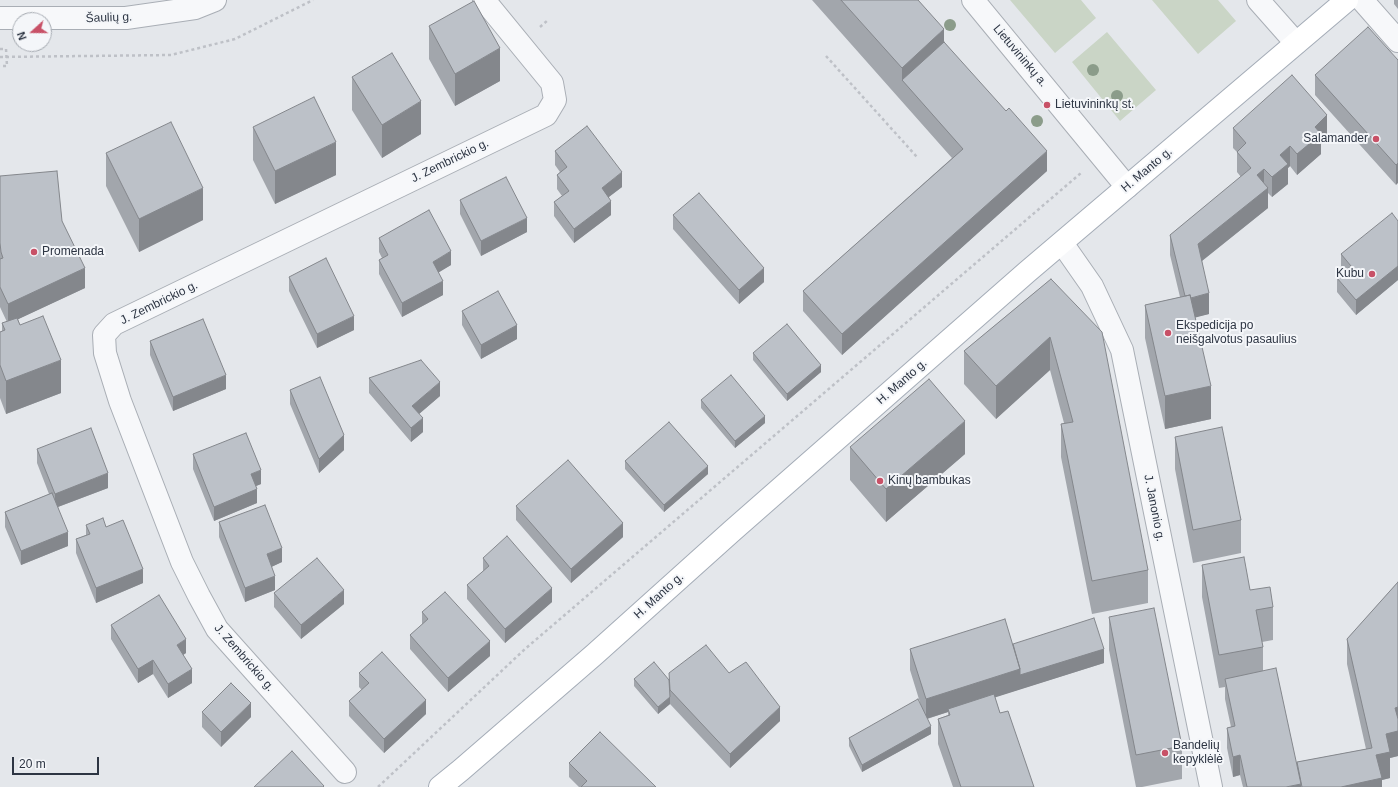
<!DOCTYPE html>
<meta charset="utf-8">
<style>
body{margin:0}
#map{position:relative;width:1398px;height:787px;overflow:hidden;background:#e4e7eb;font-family:Arial,sans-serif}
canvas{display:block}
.north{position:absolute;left:12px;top:12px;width:40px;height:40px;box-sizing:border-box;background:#f4f6f9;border:1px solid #a4a9b0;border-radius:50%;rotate:249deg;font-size:11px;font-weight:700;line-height:16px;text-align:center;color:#2d3543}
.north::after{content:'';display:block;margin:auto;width:14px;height:18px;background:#c85167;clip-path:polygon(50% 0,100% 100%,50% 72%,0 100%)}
.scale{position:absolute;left:12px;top:757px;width:87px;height:18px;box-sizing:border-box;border:2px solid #2d3543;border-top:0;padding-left:5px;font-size:12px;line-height:14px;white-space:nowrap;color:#2d3543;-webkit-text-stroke:3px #f4f6f9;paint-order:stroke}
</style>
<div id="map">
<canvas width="1398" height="787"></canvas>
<div class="north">N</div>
<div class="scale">20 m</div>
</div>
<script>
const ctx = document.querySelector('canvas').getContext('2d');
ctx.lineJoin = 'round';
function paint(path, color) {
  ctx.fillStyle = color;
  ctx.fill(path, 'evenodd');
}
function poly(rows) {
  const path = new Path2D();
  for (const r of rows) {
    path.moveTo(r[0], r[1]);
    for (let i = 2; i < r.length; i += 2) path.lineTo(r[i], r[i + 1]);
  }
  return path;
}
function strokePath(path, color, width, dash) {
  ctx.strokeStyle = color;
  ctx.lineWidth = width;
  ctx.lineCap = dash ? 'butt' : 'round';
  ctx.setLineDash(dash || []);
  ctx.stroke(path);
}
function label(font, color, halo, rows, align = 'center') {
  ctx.font = font + ' Arial,sans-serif';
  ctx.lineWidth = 4;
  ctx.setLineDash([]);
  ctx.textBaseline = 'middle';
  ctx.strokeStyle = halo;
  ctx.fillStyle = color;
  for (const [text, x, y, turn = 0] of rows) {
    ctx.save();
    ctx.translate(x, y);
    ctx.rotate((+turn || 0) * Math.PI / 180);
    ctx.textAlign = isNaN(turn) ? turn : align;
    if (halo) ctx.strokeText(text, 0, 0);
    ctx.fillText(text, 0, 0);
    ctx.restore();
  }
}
const green = poly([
 [1010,0,1081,0,1096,18,1055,53],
 [1152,0,1218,0,1236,21,1198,54],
 [1107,32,1156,90,1120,121,1072,62]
]);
const path = poly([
 [540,27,548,20],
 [826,56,917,157],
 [0,57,171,55,235,39,313,0],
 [378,787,525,649,1081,173]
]);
const minor = poly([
 [973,0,1127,187],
 [1258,0,1296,43],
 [1362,0,1398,41],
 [0,18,126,18,195,8,215,0],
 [1062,243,1092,286,1122,350,1211,787],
 [345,772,217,629,199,596,182,562,120,401,105,353,104,335,114,324,546,115,555,100,552,83,484,0]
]);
const major = poly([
 [440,787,461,770,595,654,732,531,1027,272,1347,0]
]);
const pathBridge = poly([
 [0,49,6,49,7,66,0,66]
]);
const trees = [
 [950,25],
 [1093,70],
 [1117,96],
 [1037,121]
];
const wall = poly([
 [812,0,918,0,944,42,1047,171,842,355,803,311,803,291,952,158],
 [1394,0,1398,0,1398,9,1394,4],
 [429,26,500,81,455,106,429,59],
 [1398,60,1396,185,1315,95,1315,75],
 [352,77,421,134,382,158,352,110],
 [253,127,336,175,275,204,253,160],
 [1233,128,1327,136,1321,141,1321,154,1297,175,1290,166,1288,168,1288,184,1272,197,1268,193,1268,208,1202,261,1209,314,1195,317,1211,419,1165,429,1145,338,1145,305,1180,297,1170,255,1170,235,1241,177,1237,172,1237,152,1233,148],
 [555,151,622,187,609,197,611,215,574,243,554,216,554,202,562,196,557,189,557,175,560,172,555,165],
 [106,153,203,220,139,252,106,186],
 [0,176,62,221,85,288,18,319,20,325,61,393,6,414,0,398,0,332,2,331,2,323,7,322,0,307],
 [460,200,527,232,481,256,460,214],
 [673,215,764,282,739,304,673,229],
 [1398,221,1398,280,1356,315,1337,292,1337,278,1344,272,1341,268,1341,254],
 [379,238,451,265,438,272,443,295,402,317,379,274,379,260,382,258,379,252],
 [289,277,354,330,317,348,289,291],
 [1051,279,1148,570,1148,603,1092,614,1061,457,1061,424,1064,423,1050,370,996,419,964,384,964,351],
 [462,311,517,339,481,359,462,325],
 [150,341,226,389,173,411,150,355],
 [753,353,821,372,787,401,753,360],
 [369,378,440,396,419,414,423,432,411,442,369,393],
 [290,390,344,450,319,473,290,404],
 [701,400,765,423,735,448,701,408],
 [1175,437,1241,520,1241,553,1193,563,1175,469],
 [850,447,965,454,886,522,850,480],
 [37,449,108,488,58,507,68,546,21,565,5,527,5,512,49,494,37,463],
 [193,454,261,484,256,486,257,503,214,521,193,469],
 [625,461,708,474,664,512,625,469],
 [516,506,623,537,571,583,516,520],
 [219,522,282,562,271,567,275,590,245,602,219,537],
 [86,525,106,527,143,583,96,603,76,553,76,539,86,535],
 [483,558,552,602,505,643,467,599,467,585,483,571],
 [1202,565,1250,590,1273,607,1273,640,1262,642,1263,647,1263,671,1297,767,1297,762,1366,749,1347,664,1347,639,1398,582,1398,756,1390,758,1390,778,1382,780,1382,787,1243,787,1240,775,1233,777,1227,748,1227,728,1231,727,1225,699,1225,687,1219,688,1202,597],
 [274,593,344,604,301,639,274,607],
 [422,612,490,656,448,692,410,649,410,635,422,625],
 [1109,617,1182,746,1182,779,1142,787,1136,787,1109,650],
 [111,625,186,653,183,655,192,683,168,698,153,674,138,683,111,639],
 [1013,644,1104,663,995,697,1000,713,1034,787,953,787,938,744,938,719,948,715,948,712,927,719,931,734,862,772,849,746,849,738,922,709,910,670,910,649],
 [359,673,426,714,384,753,349,716,349,701,362,690,359,687],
 [669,673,729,673,780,721,730,768,670,704,658,714,634,686,634,679,669,680],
 [202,712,251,717,221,747,202,727],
 [569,763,656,787,579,787,569,777]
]);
const shadedWall = poly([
 [944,29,944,62,902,80,902,68],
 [500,48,500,81,455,106,455,74],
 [421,101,421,134,382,158,382,125],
 [1327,115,1327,136,1321,141,1321,154,1297,175,1297,154,1315,127],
 [336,142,336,175,275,204,275,171],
 [1290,146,1290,166,1288,168,1288,184,1272,197,1272,177,1280,155],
 [1047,151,1047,171,842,355,842,334],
 [1398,163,1398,183,1396,185,1396,165],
 [1264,169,1264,189,1257,175],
 [622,172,622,187,602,202,602,188],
 [203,188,203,220,139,252,139,219],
 [1268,188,1268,208,1198,264,1198,244],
 [611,201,611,215,574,243,574,229],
 [527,218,527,232,481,256,481,241],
 [451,251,451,265,433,276,433,262],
 [1398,266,1398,280,1356,315,1356,300],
 [85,268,85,288,8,324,8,304],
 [764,268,764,282,739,304,739,290],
 [443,281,443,295,402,317,402,303],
 [1209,293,1209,314,1186,320,1186,300],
 [354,316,354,330,317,348,317,334],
 [517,325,517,339,481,359,481,345],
 [1050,337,1050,370,996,419,996,386],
 [61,360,61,393,6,414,6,381],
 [821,365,821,372,787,401,787,394],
 [226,375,226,389,173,411,173,397],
 [440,382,440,396,412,420,412,406],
 [1211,386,1211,419,1165,429,1165,396],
 [765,416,765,423,735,448,735,441],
 [423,418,423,432,411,442,411,428],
 [965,421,965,454,886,522,886,489],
 [344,435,344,450,319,473,319,459],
 [708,466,708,474,664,512,664,505],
 [261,470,261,484,251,488,251,474],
 [108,473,108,488,55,508,55,494],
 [257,489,257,503,214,521,214,507],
 [623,523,623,537,571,583,571,569],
 [68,532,68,546,21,565,21,551],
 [282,548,282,562,267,569,267,554],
 [143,569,143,583,96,603,96,588],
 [275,576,275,590,245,602,245,588],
 [552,588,552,602,505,643,505,629],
 [344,590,344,604,301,639,301,625],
 [186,639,186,653,177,659,177,645],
 [490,641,490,656,448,692,448,678],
 [1104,649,1104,663,949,712,948,709,948,712,926,719,926,699,1020,669],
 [153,660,153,674,138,683,138,669],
 [192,669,192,683,168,698,168,684],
 [670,697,670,704,658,714,658,707],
 [426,700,426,714,384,753,384,739],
 [251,703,251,717,221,747,221,732],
 [780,707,780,721,730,768,730,754],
 [1398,707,1398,756,1390,758,1390,778,1382,780,1382,787,1341,787,1376,755,1386,734,1395,708],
 [931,726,931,734,862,772,862,765],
 [1240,755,1240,775,1233,777,1233,757],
 [1301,784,1301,787,1286,787]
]);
const building = poly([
 [841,0,918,0,944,29,902,68,841,0],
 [474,1,500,48,455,74,429,26,474,1],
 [1368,27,1398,60,1398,163,1396,165,1315,75,1368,27],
 [944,42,1006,111,1009,108,1047,151,842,334,803,291,963,149,902,80,944,42],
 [392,53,421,101,382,125,352,77,392,53],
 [1292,75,1327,115,1315,127,1321,134,1297,154,1290,146,1280,155,1288,164,1272,177,1264,169,1257,175,1268,188,1198,244,1209,293,1191,298,1190,295,1185,296,1170,235,1251,168,1237,152,1246,143,1233,128,1292,75],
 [314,97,336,142,275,171,253,127,314,97],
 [171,122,203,188,139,219,106,153,171,122],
 [587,126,622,172,602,188,611,201,574,229,554,202,569,191,557,175,567,167,555,151,587,126],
 [57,171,62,221,85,268,8,304,0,287,0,259,3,258,1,252,0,243,0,176,57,171],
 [506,177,527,218,481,241,460,200,506,177],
 [699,193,764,268,739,290,673,215,699,193],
 [429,210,451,251,433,262,443,281,402,303,379,260,388,255,379,238,429,210],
 [1392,213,1398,221,1398,266,1356,300,1337,278,1351,266,1341,254,1392,213],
 [326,258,354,316,317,334,289,277,326,258],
 [1051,279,1102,332,1148,570,1092,581,1061,424,1073,422,1050,337,996,386,964,351,1051,279],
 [498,291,517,325,481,345,462,311,498,291],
 [1190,295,1211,386,1165,396,1145,305,1190,295],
 [43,316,61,360,6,381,0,365,0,332,5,330,2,323,17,318,20,325,43,316],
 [203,319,226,375,173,397,150,341,203,319],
 [787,324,821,365,787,394,753,353,787,324],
 [421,360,440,382,412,406,423,418,411,428,369,378,421,360],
 [731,375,765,416,735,441,701,400,731,375],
 [320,377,344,435,319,459,290,390,320,377],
 [929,379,965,421,886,489,850,447,929,379],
 [669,422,708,466,664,505,625,461,669,422],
 [1222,427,1241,520,1193,530,1175,437,1222,427],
 [91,428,108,473,55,494,37,449,91,428],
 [246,433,261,470,251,474,257,489,214,507,193,454,246,433],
 [568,460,623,523,571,569,516,506,568,460],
 [52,493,68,532,21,551,5,512,52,493],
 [265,505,282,548,267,554,275,576,245,588,219,522,265,505],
 [103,518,106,527,123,520,143,569,96,588,76,539,90,534,86,525,103,518],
 [507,536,552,588,505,629,467,585,489,566,483,558,507,536],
 [1244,557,1250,590,1270,587,1273,607,1256,610,1263,647,1219,655,1202,565,1244,557],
 [317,558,344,590,301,625,274,593,317,558],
 [1398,582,1398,707,1395,708,1398,719,1398,731,1386,734,1390,752,1376,755,1382,778,1341,787,1302,787,1297,762,1372,748,1347,639,1398,582],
 [445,592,490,641,448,678,410,635,428,619,422,612,445,592],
 [159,595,186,639,177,645,192,669,168,684,153,660,138,669,111,625,159,595],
 [1154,608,1182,746,1136,755,1109,617,1154,608],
 [1094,618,1104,649,1020,675,1020,669,1013,644,1094,618],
 [1005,619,1020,669,926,699,910,649,1005,619],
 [706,645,729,673,746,662,780,707,730,754,670,690,669,673,706,645],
 [382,652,426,700,384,739,349,701,369,683,359,673,382,652],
 [654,662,669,680,670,697,658,707,634,679,654,662],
 [1276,668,1301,784,1286,787,1247,787,1240,755,1233,757,1227,728,1235,726,1225,679,1276,668],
 [231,683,251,703,221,732,202,712,231,683],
 [994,694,1000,713,1008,711,1034,787,961,787,938,719,950,715,948,709,994,694],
 [918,699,931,726,862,765,849,738,918,699],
 [600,732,656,787,581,787,587,781,569,763,600,732],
 [292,751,324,786,323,787,254,787,292,751]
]);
const markers = [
 [1047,105,4,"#c85167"],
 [1376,139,4,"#c85167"],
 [34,252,4,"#c85167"],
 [1372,274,4,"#c85167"],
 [1168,333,4,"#c85167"],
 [880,481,4,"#c85167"],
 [1165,753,4,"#c85167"]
];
const streetNames = [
 ["Šaulių g.",109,18,-2],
 ["Lietuvininkų a.",1020,56,50],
 ["J. Zembrickio g.",450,161,-26],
 ["H. Manto g.",1147,170,-40],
 ["J. Zembrickio g.",159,303,-26],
 ["H. Manto g.",902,382,-41],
 ["J. Janonio g.",1154,508,79],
 ["H. Manto g.",659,596,-42],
 ["J. Zembrickio g.",244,658,49]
];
const poiNames = [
 ["Lietuvininkų st.",1055,105],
 ["Salamander",1368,139,"right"],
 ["Promenada",42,252],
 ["Kubu",1364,274,"right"],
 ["Ekspedicija po",1176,326],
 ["neišgalvotus pasaulius",1176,340],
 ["Kinų bambukas",888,481],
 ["Bandelių",1173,746],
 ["kepyklėlė",1173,760]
];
paint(green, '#cad5c6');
strokePath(minor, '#a9aeb5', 24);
strokePath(major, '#a4acb7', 24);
strokePath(path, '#bec1c7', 2.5, [3, 3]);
strokePath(minor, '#f7f8fa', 22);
strokePath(major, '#fff', 22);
strokePath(pathBridge, '#bec1c7', 2.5, [3, 3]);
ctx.fillStyle = '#8b9c8a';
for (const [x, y] of trees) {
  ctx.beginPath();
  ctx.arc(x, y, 6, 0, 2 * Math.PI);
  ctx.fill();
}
paint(wall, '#a2a6ac');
paint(shadedWall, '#84878c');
paint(building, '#bcc1c8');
strokePath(building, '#84878c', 1);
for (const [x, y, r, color] of markers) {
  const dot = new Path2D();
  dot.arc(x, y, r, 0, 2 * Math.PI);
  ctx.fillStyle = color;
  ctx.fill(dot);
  strokePath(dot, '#f4f6f9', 1.5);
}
label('12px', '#2d3543', '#f4f6f9', streetNames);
label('12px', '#2d3543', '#f4f6f9', poiNames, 'left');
</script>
